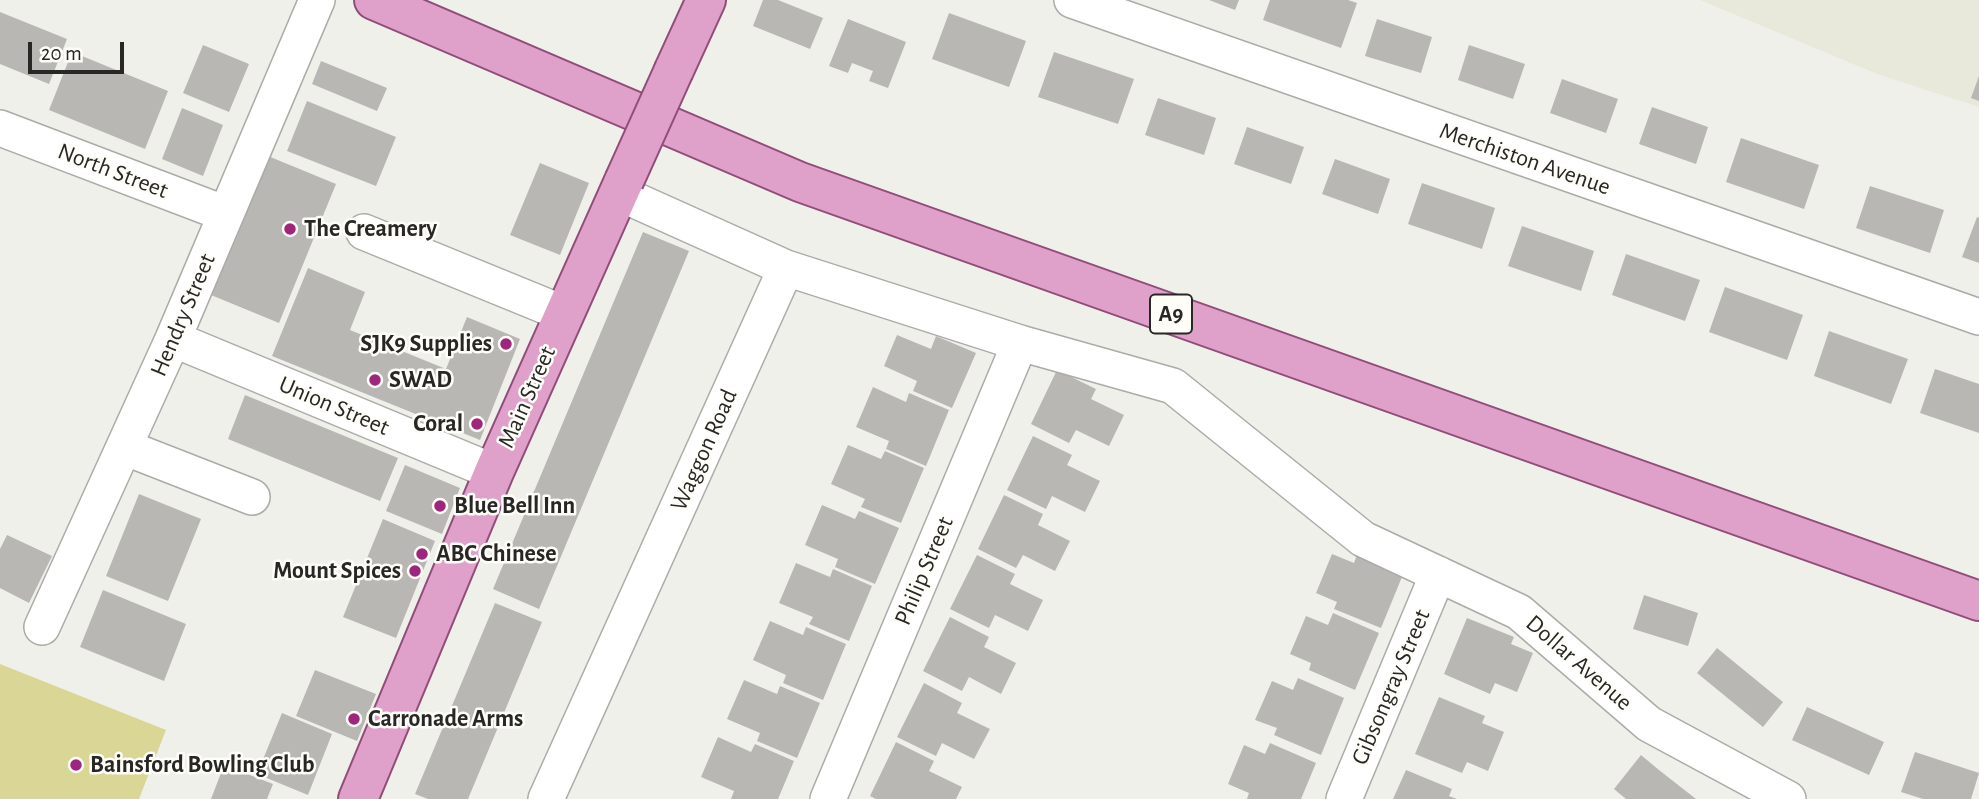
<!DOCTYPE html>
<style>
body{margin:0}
#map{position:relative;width:1979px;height:799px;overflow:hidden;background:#f0f0eb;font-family:"Alegreya Sans",sans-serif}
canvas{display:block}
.scale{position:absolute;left:28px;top:42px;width:96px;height:32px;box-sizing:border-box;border:4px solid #272725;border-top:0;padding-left:9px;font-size:21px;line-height:24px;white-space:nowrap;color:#272725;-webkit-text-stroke:5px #fefdf8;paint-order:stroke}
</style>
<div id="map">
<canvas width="1979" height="799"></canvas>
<div class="scale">20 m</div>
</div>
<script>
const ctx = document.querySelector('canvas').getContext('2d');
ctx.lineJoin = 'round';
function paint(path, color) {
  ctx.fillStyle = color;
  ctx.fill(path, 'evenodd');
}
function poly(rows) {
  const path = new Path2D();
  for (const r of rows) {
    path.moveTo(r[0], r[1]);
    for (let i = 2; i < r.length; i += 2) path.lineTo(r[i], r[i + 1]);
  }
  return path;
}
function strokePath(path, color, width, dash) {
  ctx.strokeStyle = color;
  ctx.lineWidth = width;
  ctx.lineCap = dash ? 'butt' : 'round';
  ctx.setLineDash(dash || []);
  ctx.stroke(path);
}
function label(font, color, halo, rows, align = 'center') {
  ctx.font = font + ' "Alegreya Sans",sans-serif';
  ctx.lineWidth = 5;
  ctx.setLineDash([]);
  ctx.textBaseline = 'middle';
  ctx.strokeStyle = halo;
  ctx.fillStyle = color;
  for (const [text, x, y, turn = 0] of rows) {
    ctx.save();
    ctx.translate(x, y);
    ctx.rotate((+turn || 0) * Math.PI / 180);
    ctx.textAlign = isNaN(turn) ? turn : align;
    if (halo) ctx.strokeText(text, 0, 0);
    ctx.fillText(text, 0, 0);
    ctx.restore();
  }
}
const built = poly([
 [1700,0,1979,0,1979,107,1877,74]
]);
const green = poly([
 [0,664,166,730,139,799,0,799]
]);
const building = poly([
 [763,0,778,0,823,18,810,49,753,26],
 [1209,0,1239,0,1235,10],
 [1270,0,1348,0,1357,3,1341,48,1263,20],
 [0,12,67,39,49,84,0,64],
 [949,13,1026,41,1009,87,932,59],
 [848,19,906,42,888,88,869,81,873,71,852,63,848,73,829,66],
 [1377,19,1432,37,1421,73,1365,56],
 [203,45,249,64,229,112,183,93],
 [1469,45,1525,64,1513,99,1458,80],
 [72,52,168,91,145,149,49,110],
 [1054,52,1134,79,1118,124,1038,97],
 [321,61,387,88,377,111,312,84],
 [1979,76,1979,101,1971,98],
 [1562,79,1618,99,1606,133,1550,113],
 [1158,98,1216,118,1204,155,1145,135],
 [307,101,396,137,376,186,287,151],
 [1652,107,1708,127,1696,164,1639,144],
 [182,108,223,125,203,176,162,159],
 [1247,127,1304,147,1291,184,1234,164],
 [1741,138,1819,165,1804,209,1726,182],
 [268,156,336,184,279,323,211,295],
 [1335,159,1390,179,1378,214,1322,194],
 [540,163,589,183,560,255,510,235],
 [1422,183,1495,208,1482,249,1408,224],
 [1870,186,1944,210,1930,253,1856,228],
 [1977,217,1979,218,1979,263,1962,257],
 [1522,226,1594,251,1581,291,1508,266],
 [643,232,689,251,539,609,493,589],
 [1626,254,1700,280,1685,321,1612,295],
 [308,268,365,292,350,330,446,369,467,317,520,339,480,440,272,356],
 [1725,287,1803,315,1787,360,1709,332],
 [1829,331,1908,359,1891,404,1814,376],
 [897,335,931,349,936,336,976,353,952,408,913,391,917,381,884,366],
 [1935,369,1979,384,1979,433,1920,413],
 [1057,370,1096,389,1091,399,1124,415,1109,446,1076,430,1069,443,1031,424],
 [873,387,906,402,909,393,949,410,926,466,886,449,889,441,856,427],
 [245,395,398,458,380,501,228,439],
 [1033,436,1072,455,1067,465,1100,481,1085,512,1052,496,1046,509,1007,490],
 [848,445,881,459,885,451,924,468,901,523,861,507,865,499,831,484],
 [405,465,460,488,442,534,386,511],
 [139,494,201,519,168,601,106,576],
 [1004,495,1043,514,1038,525,1070,541,1055,571,1023,555,1016,568,978,549],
 [822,505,855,519,859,511,899,528,875,584,835,567,838,559,805,545],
 [383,519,435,541,396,638,343,617],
 [7,535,52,556,29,603,0,588,0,549],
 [1358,552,1404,572,1381,628,1334,609,1337,602,1316,593,1332,554,1354,563],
 [977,555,1015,574,1010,584,1043,600,1028,631,995,615,989,628,950,609],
 [796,563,830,577,833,569,872,586,849,641,809,624,813,617,779,603],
 [103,590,186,624,164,681,80,647],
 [1644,595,1698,613,1688,646,1633,629],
 [495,603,542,622,468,799,428,799,415,794],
 [1333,613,1379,633,1355,690,1309,670,1311,663,1290,654,1306,616,1328,625],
 [950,617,989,637,984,647,1016,663,1001,694,969,677,962,691,923,671],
 [1467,618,1514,637,1511,644,1533,653,1517,692,1495,683,1490,694,1444,674],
 [770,621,803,635,806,627,846,644,823,700,783,683,786,675,753,660],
 [1717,648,1783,702,1763,727,1697,673],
 [315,670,376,694,357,741,296,716],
 [1298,678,1344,698,1321,755,1274,735,1277,728,1255,720,1272,681,1293,690],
 [744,680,777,694,780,686,820,703,797,758,757,741,760,733,727,719],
 [924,683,962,703,957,713,990,729,974,759,942,743,936,756,897,737],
 [1439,697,1485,716,1482,723,1504,732,1488,771,1467,762,1462,773,1415,754],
 [1807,707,1884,742,1869,775,1792,740],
 [282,713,332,734,308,795,257,774],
 [718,737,751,752,755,744,794,761,778,799,731,799,734,791,701,777],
 [896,742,934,761,929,771,962,787,956,799,876,799,870,796],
 [1270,743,1316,763,1301,799,1247,799,1249,793,1228,784,1244,745,1265,754],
 [1915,752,1979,773,1971,799,1923,799,1901,792],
 [1641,755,1659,770,1696,799,1626,799,1614,789],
 [224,765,273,784,267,799,211,799],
 [1406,770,1452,789,1449,796,1457,799,1393,799]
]);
const minor = poly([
 [1072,0,1979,317],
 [0,128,226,214],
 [364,232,565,314],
 [786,268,1020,343,1173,386,1363,539,1519,612,1649,724,1788,799],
 [173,339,494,472],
 [124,447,252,497],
 [42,627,173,339,317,0],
 [546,799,786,268,619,193],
 [828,799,1020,343],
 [1344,799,1438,574]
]);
const major = poly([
 [374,0,800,182,1979,601],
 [674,70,706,0],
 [358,799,494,472,624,181]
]);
const majorBridge = poly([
 [624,181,674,70]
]);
const markers = [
 [290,229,7,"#9f267d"],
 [506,344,7,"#9f267d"],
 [375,380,7,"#9f267d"],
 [477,424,7,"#9f267d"],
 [440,506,7,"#9f267d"],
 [422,554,7,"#9f267d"],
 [415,571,7,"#9f267d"],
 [354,719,7,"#9f267d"],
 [76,765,7,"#9f267d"]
];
const shields = [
 [1171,314,42]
];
const shieldNames = [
 ["A9",1171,314]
];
const streetNames = [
 ["Merchiston Avenue",1525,159,19],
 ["North Street",113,171,21],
 ["Hendry Street",183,315,-67],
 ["Main Street",527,397,-66],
 ["Union Street",334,406,23],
 ["Waggon Road",704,450,-66],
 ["Philip Street",924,571,-67],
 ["Dollar Avenue",1579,663,41],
 ["Gibsongray Street",1391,687,-67]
];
const poiNames = [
 ["The Creamery",304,229],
 ["SJK9 Supplies",492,344,"right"],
 ["SWAD",389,380],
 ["Coral",463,424,"right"],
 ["Blue Bell Inn",454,506],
 ["ABC Chinese",436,554],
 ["Mount Spices",401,571,"right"],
 ["Carronade Arms",368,719],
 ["Bainsford Bowling Club",90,765]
];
paint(built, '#e8e8db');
paint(green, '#d9d696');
paint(building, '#b8b7b3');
strokePath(minor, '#ababa7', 38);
strokePath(major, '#914d7a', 42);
strokePath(minor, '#fff', 35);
strokePath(major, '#dfa1ca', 38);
strokePath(majorBridge, '#914d7a', 42, []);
strokePath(majorBridge, '#dfa1ca', 38);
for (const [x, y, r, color] of markers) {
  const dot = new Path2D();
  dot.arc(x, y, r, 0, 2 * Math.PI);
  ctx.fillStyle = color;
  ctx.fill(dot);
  strokePath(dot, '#fefdf8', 2.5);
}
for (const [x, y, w] of shields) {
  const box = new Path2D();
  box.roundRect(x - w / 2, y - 19.5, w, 39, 5);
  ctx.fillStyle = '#fefdf8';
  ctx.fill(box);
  strokePath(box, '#272725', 2);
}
label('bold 23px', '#272725', null, shieldNames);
label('24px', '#272725', '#fefdf8', streetNames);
label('bold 24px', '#272725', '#fefdf8', poiNames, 'left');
</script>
